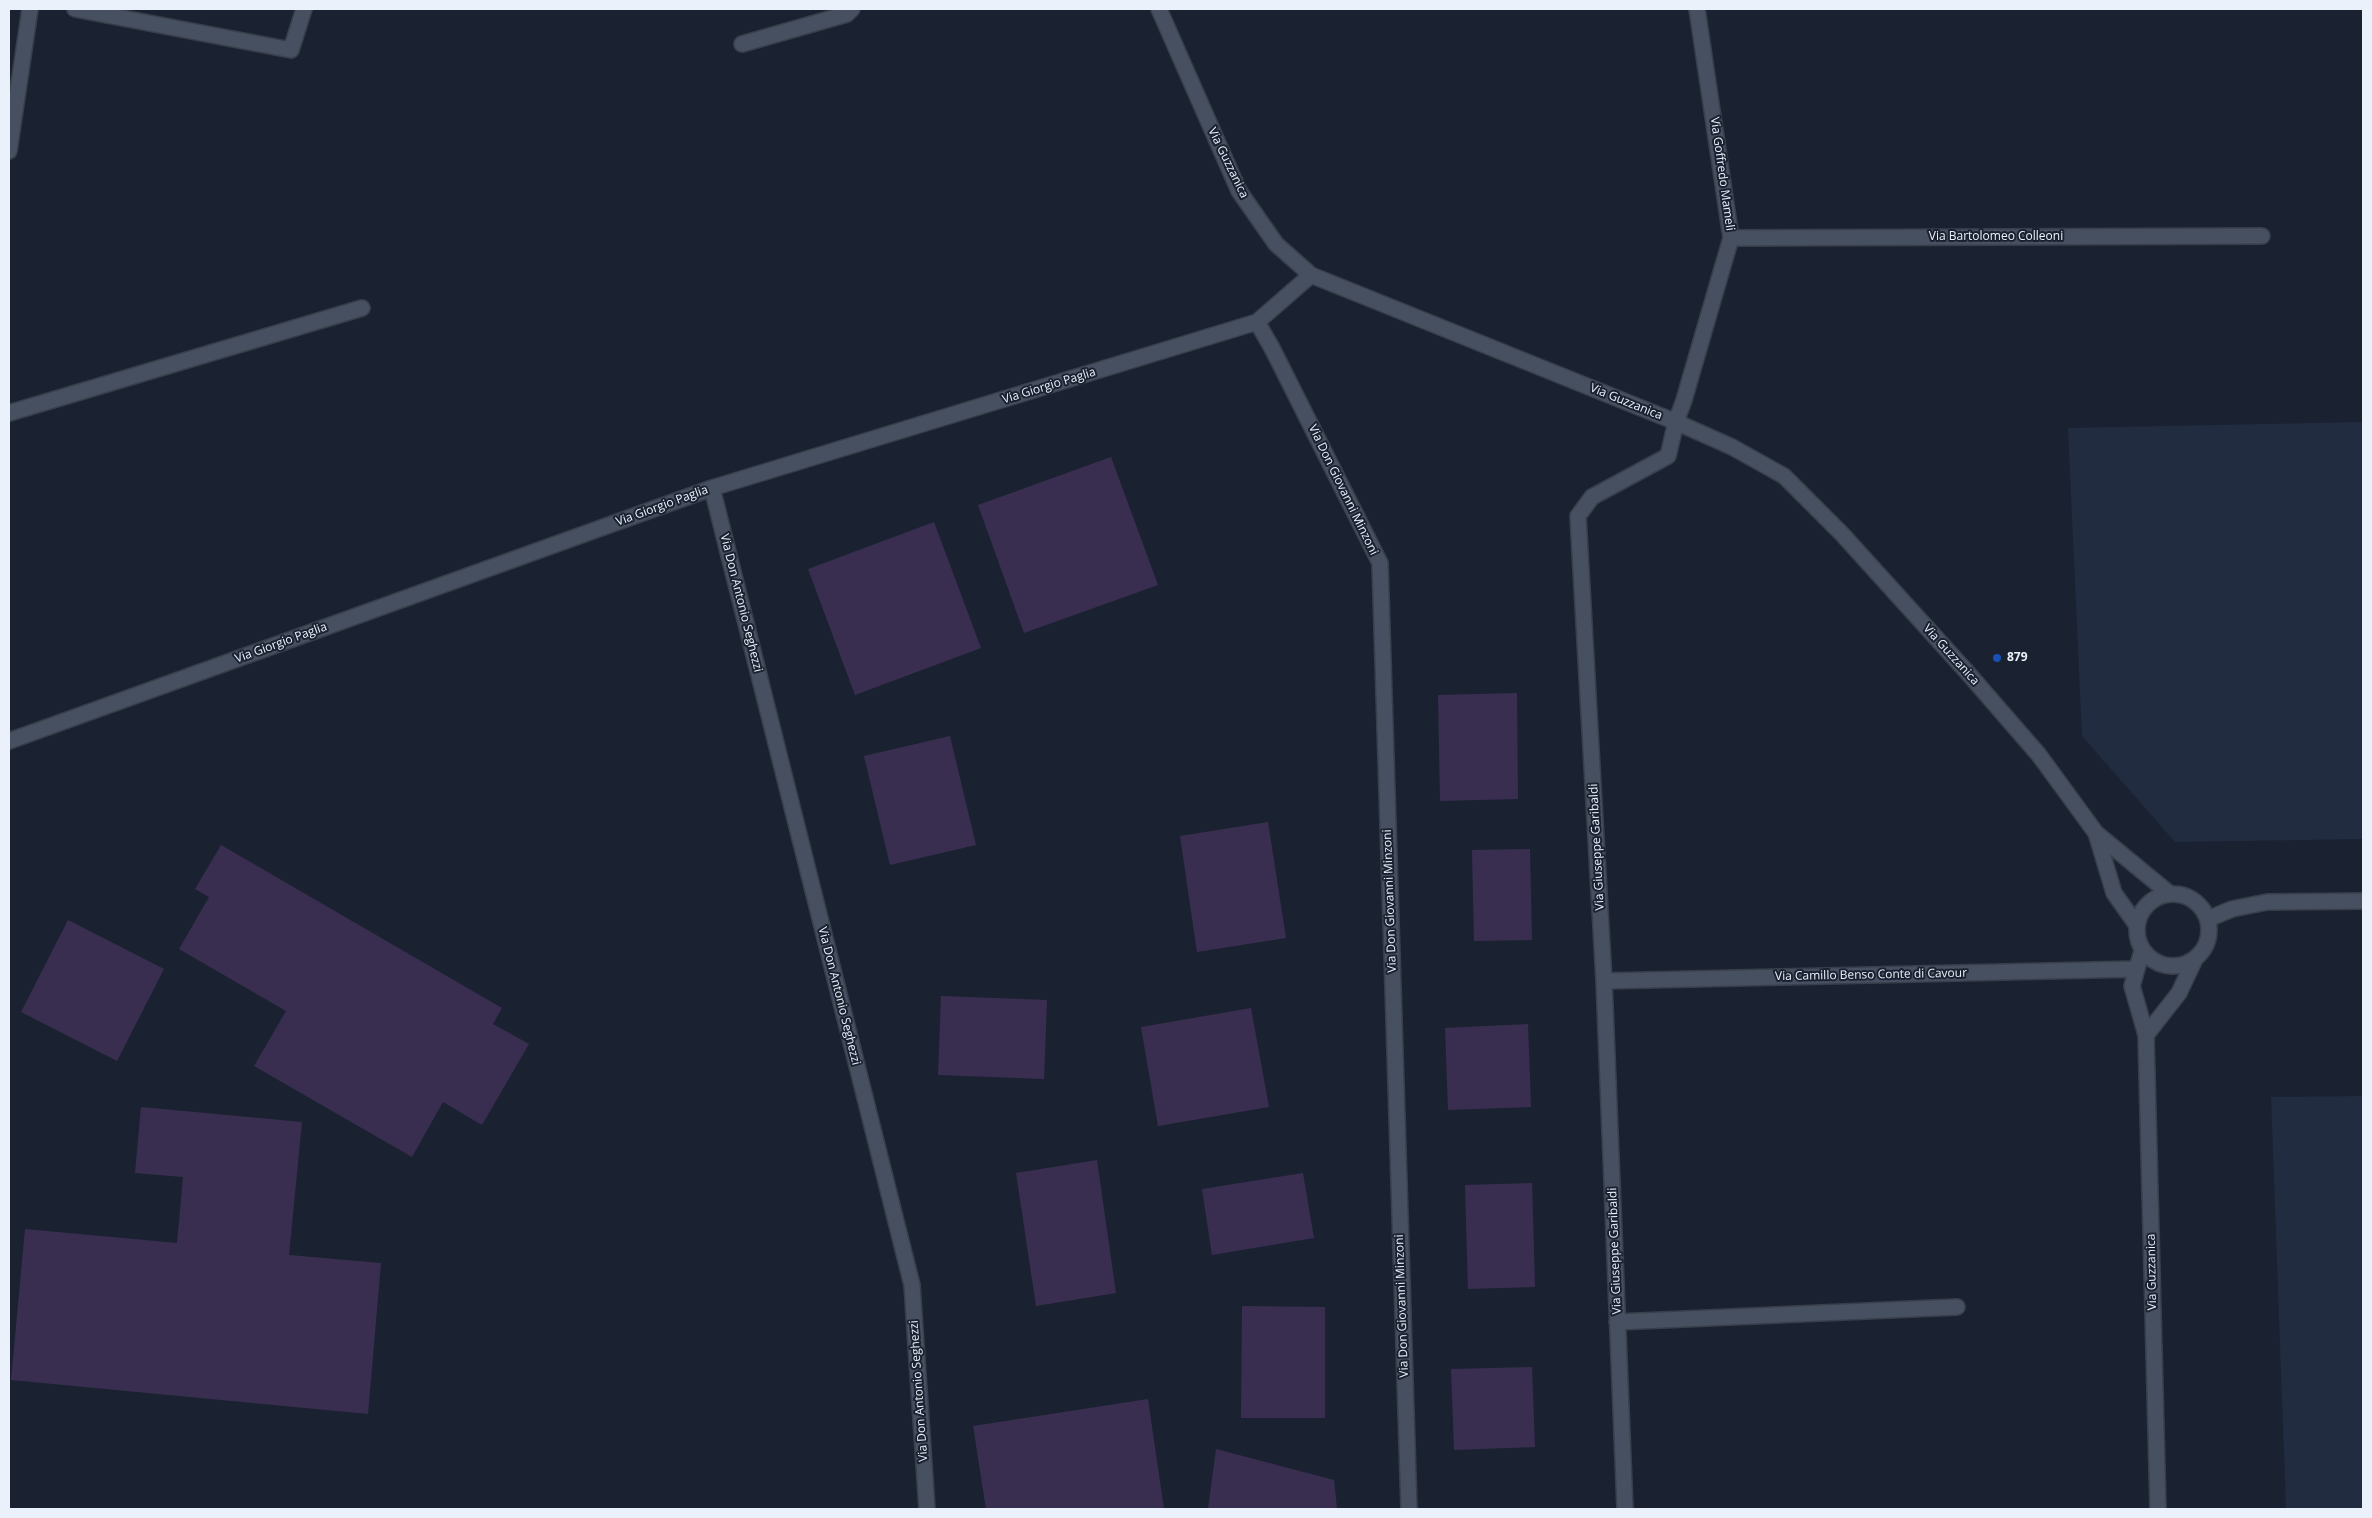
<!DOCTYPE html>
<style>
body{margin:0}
#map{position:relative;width:2372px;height:1518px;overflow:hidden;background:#1a2231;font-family:"Open Sans",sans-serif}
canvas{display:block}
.frame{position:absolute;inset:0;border:10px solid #ebf1fb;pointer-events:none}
</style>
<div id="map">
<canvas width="2372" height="1518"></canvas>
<div class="frame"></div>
</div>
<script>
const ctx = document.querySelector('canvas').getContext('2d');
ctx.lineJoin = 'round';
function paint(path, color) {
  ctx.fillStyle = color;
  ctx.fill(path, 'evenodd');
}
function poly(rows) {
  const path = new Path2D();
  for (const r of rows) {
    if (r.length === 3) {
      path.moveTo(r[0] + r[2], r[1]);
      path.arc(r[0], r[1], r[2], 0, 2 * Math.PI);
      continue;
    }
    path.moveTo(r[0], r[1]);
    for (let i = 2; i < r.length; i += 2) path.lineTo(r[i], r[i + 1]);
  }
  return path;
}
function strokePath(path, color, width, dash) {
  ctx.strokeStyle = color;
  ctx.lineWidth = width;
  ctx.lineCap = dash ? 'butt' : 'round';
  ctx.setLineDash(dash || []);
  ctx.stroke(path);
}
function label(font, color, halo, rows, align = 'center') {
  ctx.font = font + ' "Open Sans",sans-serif';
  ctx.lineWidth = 4;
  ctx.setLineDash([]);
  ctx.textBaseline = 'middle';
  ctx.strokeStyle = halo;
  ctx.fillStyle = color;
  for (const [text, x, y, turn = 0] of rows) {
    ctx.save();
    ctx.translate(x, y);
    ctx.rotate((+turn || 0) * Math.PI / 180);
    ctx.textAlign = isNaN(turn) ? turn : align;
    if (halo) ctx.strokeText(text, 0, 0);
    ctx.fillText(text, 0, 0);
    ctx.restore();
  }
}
const built = poly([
 [2363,422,2363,839,2175,842,2082,736,2068,428],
 [2363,1096,2363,1509,2286,1509,2271,1097]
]);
const building = poly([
 [1111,457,1158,585,1024,633,978,505],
 [934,522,981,648,855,695,808,569],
 [1517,693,1518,799,1440,801,1438,695],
 [950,736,976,845,890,865,864,756],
 [1268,822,1286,938,1197,952,1180,836],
 [221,845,502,1008,493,1024,529,1044,482,1125,443,1102,412,1157,254,1066,286,1011,179,949,209,897,195,889],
 [1530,849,1532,940,1474,941,1472,850],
 [68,920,164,969,117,1061,21,1012],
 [941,996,1047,1000,1044,1079,938,1075],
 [1251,1008,1269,1107,1158,1126,1141,1027],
 [1528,1024,1531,1107,1448,1110,1445,1028],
 [141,1107,302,1122,289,1255,381,1263,368,1414,11,1380,25,1229,177,1243,183,1177,135,1173],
 [1097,1160,1116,1293,1036,1306,1016,1173],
 [1303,1173,1314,1238,1212,1255,1202,1189],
 [1532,1183,1535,1287,1468,1289,1465,1185],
 [1242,1306,1325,1307,1325,1418,1241,1418],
 [1532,1367,1535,1447,1454,1450,1451,1369],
 [1148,1399,1164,1509,986,1509,973,1426],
 [1216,1449,1334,1480,1337,1509,1208,1509]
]);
const minor = poly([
 [75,9,291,50,304,9],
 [1159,9,1239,191,1276,244,1311,275,1676,422,1732,447,1784,476,1842,534,1967,672,2039,755,2096,833,2170,894],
 [742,44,847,14,852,9],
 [9,151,30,9],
 [1731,238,2262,236],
 [1257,322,1272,348,1380,563,1409,1509],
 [9,413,362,308],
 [712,488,912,1285,927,1509],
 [9,741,712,488,1257,322,1311,275],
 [2096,833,2114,893,2136,924],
 [2173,930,36],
 [2208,919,2232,909,2267,902,2363,901],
 [2142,951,2132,986,2146,1035,2158,1509],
 [1604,981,2137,969],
 [2146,1035,2179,993,2195,959],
 [1617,1322,1957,1307],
 [1625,1509,1604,981,1578,516,1592,497,1668,456,1676,422,1684,400,1731,238,1697,9]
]);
const markers = [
 [1997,658,5,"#1a4fb4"]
];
const streetNames = [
 ["Via Guzzanica",1228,163,64],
 ["Via Goffredo Mameli",1722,174,82],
 ["Via Bartolomeo Colleoni",1996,237],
 ["Via Giorgio Paglia",1049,386,-17],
 ["Via Guzzanica",1626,402,22],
 ["Via Don Giovanni Minzoni",1343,490,64],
 ["Via Giorgio Paglia",662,506,-20],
 ["Via Don Antonio Seghezzi",741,603,76],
 ["Via Giorgio Paglia",281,643,-20],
 ["Via Guzzanica",1951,655,48],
 ["Via Giuseppe Garibaldi",1597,847,-93],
 ["Via Don Giovanni Minzoni",1390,901,-92],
 ["Via Camillo Benso Conte di Cavour",1871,975,-1],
 ["Via Don Antonio Seghezzi",839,996,76],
 ["Via Giuseppe Garibaldi",1615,1251,-92],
 ["Via Guzzanica",2152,1272,-91],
 ["Via Don Giovanni Minzoni",1402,1306,-92],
 ["Via Don Antonio Seghezzi",919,1391,-94]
];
const poiNames = [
 ["879",2007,658]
];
paint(built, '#212c40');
paint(building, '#3a2e50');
strokePath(minor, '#383e4a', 18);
strokePath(minor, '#465060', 15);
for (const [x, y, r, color] of markers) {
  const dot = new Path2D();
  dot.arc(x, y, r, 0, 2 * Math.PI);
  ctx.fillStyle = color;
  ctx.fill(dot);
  strokePath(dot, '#1a2231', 2);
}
label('12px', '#ebf1fb', '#1a2231', streetNames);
label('bold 12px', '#ebf1fb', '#1a2231', poiNames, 'left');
</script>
